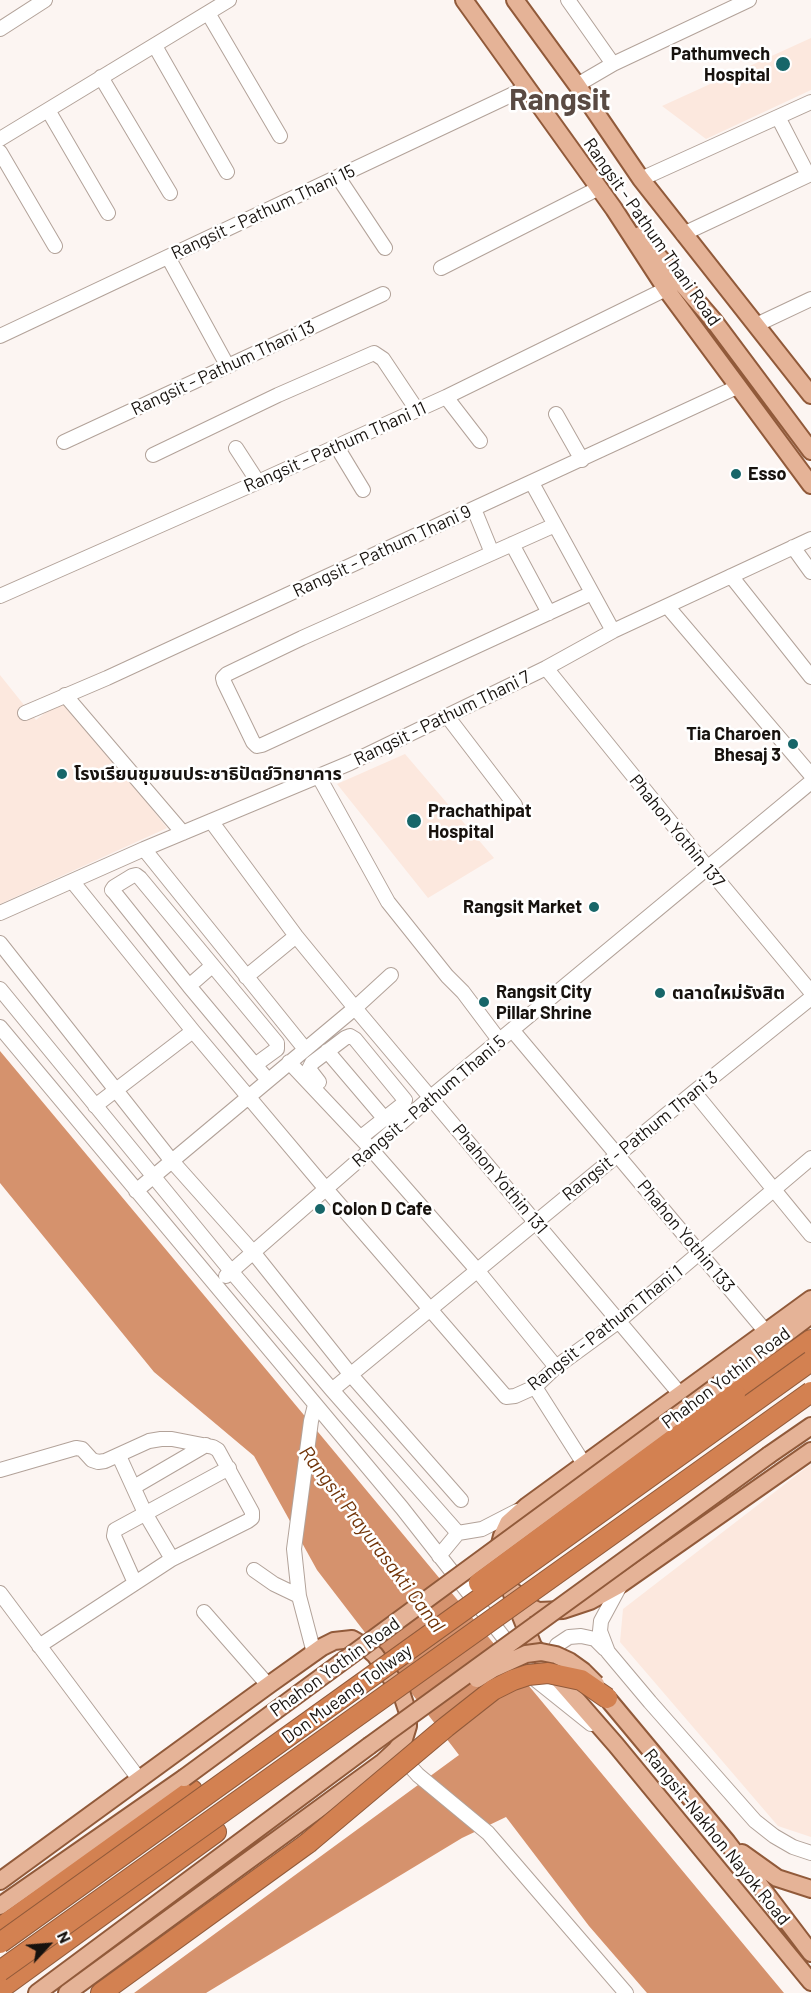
<!DOCTYPE html>
<meta charset="utf-8">
<style>
body{margin:0}
#map{position:relative;width:811px;height:1993px;overflow:hidden;background:#fcf5f2;font-family:Barlow,sans-serif}
canvas{display:block}
.north{position:absolute;left:18px;top:1915px;width:60px;height:60px;-webkit-text-stroke:4px #fff;paint-order:stroke;rotate:64deg;font-size:16px;font-weight:700;line-height:24px;text-align:center;color:#17120e}
.north::after{content:'';display:block;margin:auto;width:21px;height:27px;background:#17120e;clip-path:polygon(50% 0,100% 100%,50% 72%,0 100%)}
</style>
<div id="map">
<canvas width="811" height="1993"></canvas>
<div class="north">N</div>
</div>
<script>
const ctx = document.querySelector('canvas').getContext('2d');
ctx.lineJoin = 'round';
function paint(path, color) {
  ctx.fillStyle = color;
  ctx.fill(path, 'evenodd');
}
function poly(rows) {
  const path = new Path2D();
  for (const r of rows) {
    path.moveTo(r[0], r[1]);
    for (let i = 2; i < r.length; i += 2) path.lineTo(r[i], r[i + 1]);
  }
  return path;
}
function strokePath(path, color, width, dash) {
  ctx.strokeStyle = color;
  ctx.lineWidth = width;
  ctx.lineCap = dash ? 'butt' : 'round';
  ctx.setLineDash(dash || []);
  ctx.stroke(path);
}
function label(font, color, halo, rows, align = 'center') {
  ctx.font = font + ' Barlow,"Noto Sans Thai",sans-serif';
  ctx.lineWidth = 5;
  ctx.setLineDash([]);
  ctx.textBaseline = 'middle';
  ctx.strokeStyle = halo;
  ctx.fillStyle = color;
  for (const [text, x, y, turn = 0] of rows) {
    ctx.save();
    ctx.translate(x, y);
    ctx.rotate((+turn || 0) * Math.PI / 180);
    ctx.textAlign = isNaN(turn) ? turn : align;
    if (halo) ctx.strokeText(text, 0, 0);
    ctx.fillText(text, 0, 0);
    ctx.restore();
  }
}
const built = poly([
 [811,38,811,90,706,139,662,106],
 [0,675,36,720,64,698,167,828,0,904],
 [405,754,494,858,428,898,337,784],
 [811,1464,811,1837,778,1826,620,1642,623,1609]
]);
const water = poly([
 [0,1051,269,1373,784,1993,647,1993,589,1926,506,1817,462,1838,206,1993,134,1993,459,1755,317,1570,254,1456,154,1372,0,1183]
]);
const minor = poly([
 [568,0,613,64],
 [208,13,280,136],
 [0,29,45,0],
 [155,46,227,172],
 [101,77,170,193],
 [577,85,613,64,749,0],
 [48,110,108,213],
 [778,117,808,175],
 [0,139,229,0],
 [0,152,55,246],
 [338,177,385,248],
 [641,179,811,102],
 [683,234,811,174],
 [168,257,227,365],
 [441,268,599,188],
 [756,325,811,299],
 [0,336,526,88],
 [446,397,480,441],
 [556,414,582,460],
 [64,442,383,294],
 [337,447,363,490],
 [236,448,258,482],
 [153,455,278,395,374,353,383,359,417,410],
 [532,483,613,631],
 [474,509,492,553],
 [555,525,302,638,227,674,223,678,224,682,253,742,257,746,262,745,592,593],
 [512,544,549,613],
 [793,547,811,572],
 [731,576,811,677],
 [0,596,258,482,446,397,666,289],
 [667,606,811,775],
 [546,668,707,867,811,992],
 [65,695,183,833],
 [25,713,107,678,737,387],
 [447,716,515,805],
 [319,777,388,902,447,976,463,992,499,1040],
 [211,821,296,936,355,1008,680,1394],
 [144,849,305,1049],
 [72,881,193,1031,326,1189,506,1397,515,1396,535,1387,556,1367,619,1321,811,1158],
 [0,913,144,849,350,763,546,668,613,631,811,539],
 [0,943,171,1160,253,1252,351,1375,461,1500],
 [246,977,296,936],
 [189,986,212,966],
 [0,989,231,1271,332,1390,458,1533,482,1529,517,1511],
 [0,1027,402,1508,515,1652],
 [513,1031,766,1332],
 [327,1051,384,1118],
 [289,1062,371,1149,477,1270,556,1367],
 [255,1065,277,1049,277,1043,140,878,136,875,132,876,114,887,112,890,114,892,189,986,255,1065,268,1080],
 [319,1082,309,1069,312,1063,345,1038,350,1036,355,1039,405,1100,403,1104,365,1134],
 [694,1092,811,1235],
 [95,1106,193,1031],
 [136,1191,355,1008,391,975],
 [226,1276,431,1097,811,782],
 [535,1387,584,1464],
 [332,1390,694,1092,811,998],
 [119,1456,145,1513,172,1559],
 [0,1470,76,1448,82,1449,92,1460,98,1462,105,1461,149,1441,161,1439,172,1439,213,1447,218,1450,252,1512,252,1518,248,1521,172,1559,39,1646],
 [134,1487,206,1445],
 [439,1556,458,1533],
 [254,1570,274,1584,299,1596],
 [135,1583,114,1536,115,1530,229,1468],
 [621,1584,601,1621,600,1631,608,1652,650,1702,755,1821,774,1836,793,1847,811,1853],
 [0,1593,139,1779],
 [204,1612,268,1685],
 [314,1653,299,1596,294,1549,311,1421,315,1405],
 [553,1663,552,1656,557,1645,569,1637,581,1636,595,1639,605,1649],
 [529,1670,536,1680,591,1724],
 [401,1756,418,1775,488,1833,626,1993]
]);
const major = poly([
 [464,0,614,209,666,289,811,485],
 [515,0,577,85,641,179,811,395],
 [640,235,714,321,811,451],
 [811,1299,527,1506,508,1523,502,1536,499,1548,504,1574,533,1646,561,1682,616,1745,811,1982],
 [721,1383,811,1315],
 [769,1455,811,1426],
 [514,1592,528,1606,538,1611,563,1610,590,1601,621,1584,811,1451],
 [607,1698,727,1842,811,1953],
 [742,1853,777,1878,811,1889],
 [0,1881,270,1684,322,1647,334,1641,352,1639,366,1647,375,1655,401,1692,408,1713,408,1726,404,1739,396,1750,383,1762,67,1993],
 [0,1906,184,1778],
 [37,1993,369,1746]
]);
const highway = poly([
 [735,1394,811,1340],
 [0,1928,192,1790],
 [0,1989,216,1832],
 [101,1993,308,1843]
]);
const majorBridge = poly([
 [477,1679,493,1669,526,1654,541,1652,556,1655,569,1661,583,1671,596,1684],
 [369,1746,769,1455],
 [184,1778,721,1383]
]);
const highwayBridge = poly([
 [479,1583,735,1394],
 [308,1843,446,1727,493,1690,513,1680,528,1675,548,1673,581,1680,607,1698],
 [0,1943,811,1361],
 [0,1971,811,1392]
]);
const markers = [
 [783,64,8,"#176669"],
 [736,474,6,"#176669"],
 [793,744,6,"#176669"],
 [62,774,6,"#176669"],
 [414,821,8,"#176669"],
 [594,907,6,"#176669"],
 [660,993,6,"#176669"],
 [484,1002,6,"#176669"],
 [320,1209,6,"#176669"]
];
const poiNames = [
 ["Pathumvech",770,54,"right"],
 ["Hospital",770,75,"right"],
 ["Esso",748,474],
 ["Tia Charoen",781,734,"right"],
 ["Bhesaj 3",781,755,"right"],
 ["โรงเรียนชุมชนประชาธิปัตย์วิทยาคาร",74,774],
 ["Prachathipat",428,811],
 ["Hospital",428,832],
 ["Rangsit Market",582,907,"right"],
 ["Rangsit City",496,992],
 ["Pillar Shrine",496,1013],
 ["ตลาดใหม่รังสิต",672,993],
 ["Colon D Cafe",332,1209]
];
const streetNames = [
 ["Rangsit - Pathum Thani 15",263,212,-25],
 ["Rangsit - Pathum Thani Road",652,232,55],
 ["Rangsit - Pathum Thani 13",223,368,-25],
 ["Rangsit - Pathum Thani 11",335,447,-24],
 ["Rangsit - Pathum Thani 9",382,551,-25],
 ["Rangsit - Pathum Thani 7",442,718,-26],
 ["Phahon Yothin 137",677,831,51],
 ["Rangsit - Pathum Thani 5",429,1101,-40],
 ["Rangsit - Pathum Thani 3",640,1136,-39],
 ["Phahon Yothin 131",500,1179,50],
 ["Phahon Yothin 133",686,1236,50],
 ["Rangsit - Pathum Thani 1",605,1328,-38],
 ["Phahon Yothin Road",726,1378,-37],
 ["Phahon Yothin Road",335,1667,-36],
 ["Don Mueang Tollway",347,1694,-36],
 ["Rangsit-Nakhon Nayok Road",717,1837,51]
];
const waterNames = [
 ["Rangsit Prayurasakti Canal",372,1539,53]
];
const townNames = [
 ["Rangsit",560,100]
];
paint(built, '#fce8de');
paint(water, '#d5926d');
strokePath(minor, '#b2a299', 16);
strokePath(major, '#915a3a', 20);
strokePath(highway, '#915a3a', 22);
strokePath(minor, '#fff', 14);
strokePath(major, '#e5b397', 16);
strokePath(highway, '#d38151', 20);
strokePath(majorBridge, '#915a3a', 20, []);
strokePath(highwayBridge, '#915a3a', 22, []);
strokePath(majorBridge, '#e5b397', 16);
strokePath(highwayBridge, '#d38151', 20);
for (const [x, y, r, color] of markers) {
  const dot = new Path2D();
  dot.arc(x, y, r, 0, 2 * Math.PI);
  ctx.fillStyle = color;
  ctx.fill(dot);
  strokePath(dot, '#fff', 2);
}
label('bold 18px', '#17120e', '#fff', poiNames, 'left');
label('18px', '#17120e', '#fff', streetNames);
label('italic 20px', '#713408', '#fff', waterNames);
label('bold 30px', '#594a43', '#fff', townNames);
</script>
